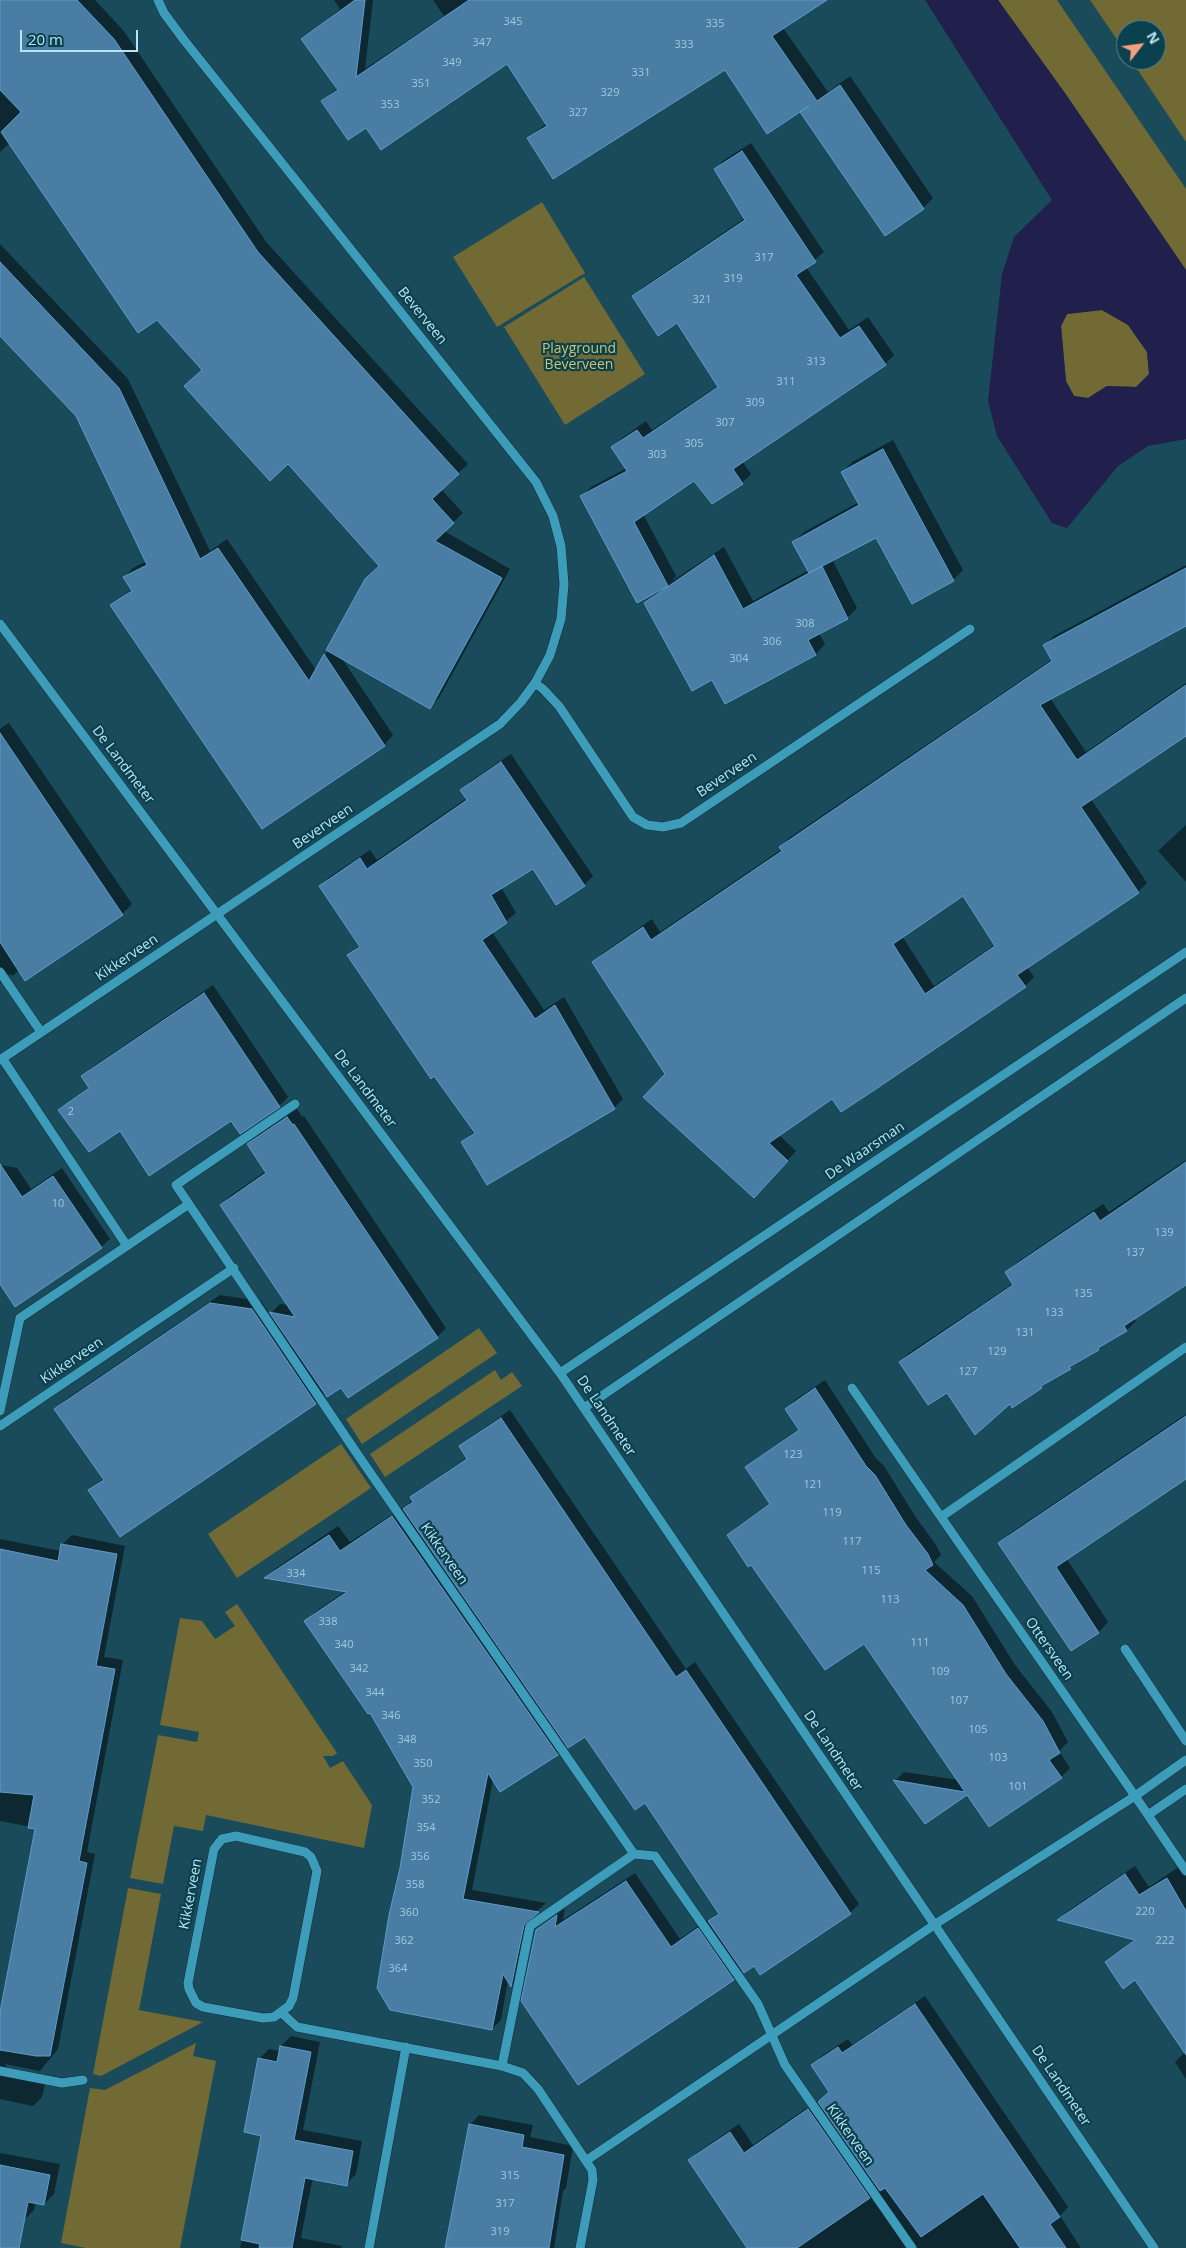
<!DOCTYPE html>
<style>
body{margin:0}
#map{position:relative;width:1186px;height:2248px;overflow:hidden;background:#194b5b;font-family:"Open Sans",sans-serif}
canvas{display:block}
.north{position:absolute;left:1116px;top:20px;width:50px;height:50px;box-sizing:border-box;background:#0b404f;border:1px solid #518291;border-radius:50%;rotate:60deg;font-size:14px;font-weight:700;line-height:20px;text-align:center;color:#b9e4f3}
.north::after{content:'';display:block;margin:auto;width:18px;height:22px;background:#f2a080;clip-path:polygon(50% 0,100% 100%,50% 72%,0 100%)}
.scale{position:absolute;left:20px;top:30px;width:118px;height:22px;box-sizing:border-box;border:2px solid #b9e4f3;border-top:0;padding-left:6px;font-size:15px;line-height:18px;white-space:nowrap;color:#b9e4f3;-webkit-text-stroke:4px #0b404f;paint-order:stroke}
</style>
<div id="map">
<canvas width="1186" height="2248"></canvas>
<div class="north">N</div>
<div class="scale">20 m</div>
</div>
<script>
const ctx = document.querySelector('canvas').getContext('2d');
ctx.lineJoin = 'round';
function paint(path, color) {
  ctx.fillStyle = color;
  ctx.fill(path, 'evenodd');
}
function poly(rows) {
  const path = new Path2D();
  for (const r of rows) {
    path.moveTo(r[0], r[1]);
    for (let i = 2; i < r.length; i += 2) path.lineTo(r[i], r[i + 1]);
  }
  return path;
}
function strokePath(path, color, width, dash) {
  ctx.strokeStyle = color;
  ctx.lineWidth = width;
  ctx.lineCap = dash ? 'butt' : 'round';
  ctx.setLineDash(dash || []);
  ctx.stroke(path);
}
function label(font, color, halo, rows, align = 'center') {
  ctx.font = font + ' "Open Sans",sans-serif';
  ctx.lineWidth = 4.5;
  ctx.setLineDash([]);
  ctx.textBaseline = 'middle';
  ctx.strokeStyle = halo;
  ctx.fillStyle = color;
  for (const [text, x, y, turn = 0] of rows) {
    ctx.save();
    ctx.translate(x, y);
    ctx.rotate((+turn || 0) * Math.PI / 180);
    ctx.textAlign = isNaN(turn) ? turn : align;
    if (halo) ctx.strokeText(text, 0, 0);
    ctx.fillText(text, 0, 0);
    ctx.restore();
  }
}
const green = poly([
 [998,0,1057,0,1186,189,1186,270,1067,96],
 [1090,0,1186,0,1186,142,1131,60,1156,60,1156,30,1126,30,1126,53],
 [542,202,585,273,497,327,453,257],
 [584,277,645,374,565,425,504,327],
 [1102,310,1128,325,1147,352,1149,374,1136,387,1107,386,1088,398,1074,396,1066,381,1061,326,1067,314],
 [479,1328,497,1353,362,1444,346,1419],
 [495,1370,501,1380,512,1372,522,1386,385,1477,370,1454],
 [341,1444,371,1488,237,1578,208,1534],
 [237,1604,337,1753,333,1756,323,1756,330,1768,343,1761,372,1805,364,1848,206,1815,203,1831,174,1826,163,1884,130,1878,158,1735,197,1742,199,1732,160,1725,180,1618,202,1621,215,1639,235,1626,225,1612],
 [128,1888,161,1894,139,2010,203,2022,101,2076,93,2074],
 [196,2043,193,2056,216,2061,180,2248,86,2248,61,2243,90,2088,105,2090]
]);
const water = poly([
 [925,0,998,0,1067,96,1186,270,1186,439,1148,446,1118,466,1067,528,1052,523,997,436,988,401,1002,274,1014,237,1052,200],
 [1102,310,1128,325,1147,352,1149,374,1136,387,1107,386,1088,398,1074,396,1066,381,1061,326,1067,314]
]);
const shadow = poly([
 [0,0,95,0,123,30,267,243,468,464,441,489,463,513,444,531,510,569,439,698,429,707,341,657,393,735,384,745,262,827,112,606,132,589,124,577,133,568,147,561,77,415,0,334,0,244,128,379,210,551,227,539,316,670,380,566,203,369,10,143,0,152],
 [334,0,373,0,365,69,444,16,433,0,821,0,783,28,828,92,850,76,933,198,923,208,802,113,725,68,529,138,547,123,508,63,322,101,338,88,303,39,340,9],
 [751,143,824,252,806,267,849,330,868,317,894,355,885,364,742,461,751,474,742,483,694,479,643,514,676,576,672,581,724,547,753,601,809,570,794,542,804,532,859,502,843,472,852,462,893,440,963,570,953,580,876,537,832,559,857,608,847,618,819,633,825,644,816,654,725,703,713,679,646,603,658,591,582,496,591,487,627,468,613,447,622,438,646,421,652,430,719,385,678,322,633,297,642,288,745,218,715,170,724,160],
 [1186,565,1186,624,1050,698,1086,752,1186,683,1186,736,1091,799,1147,883,1138,892,1027,967,1034,977,1025,986,833,1097,779,1135,796,1151,763,1187,666,1074,594,962,603,953,652,919,660,932,782,849,780,847,789,838,1053,659,1045,645,1054,636],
 [964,894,996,944,934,986,902,936],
 [9,723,132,904,122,914,25,979,20,970,12,976,10,974,0,983,0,729],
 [511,754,593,876,584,885,533,868,501,887,516,913,492,932,544,1010,564,997,623,1099,614,1108,462,1142,475,1131,349,956,360,945,320,886,329,877,370,850,377,860,467,798,462,790,471,781],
 [1186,825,1186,882,1158,851],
 [213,985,288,1097,279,1106,240,1132,231,1119,120,1129,59,1110,90,1086,82,1076,91,1068],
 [297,1109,302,1117,304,1116,446,1328,437,1337,325,1393,315,1403,90,1490,104,1478,56,1409,65,1400,220,1295,261,1301,270,1314,280,1304,289,1305,221,1205,230,1196,266,1171,248,1145,257,1135],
 [1186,1160,1186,1285,1134,1319,1136,1321,1127,1330,1105,1342,1098,1349,1077,1361,1041,1387,1010,1402,947,1391,900,1362,909,1353,1014,1283,1006,1272,1016,1263,1103,1204,1109,1212],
 [0,1165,17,1168,31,1189,62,1168,110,1239,101,1247,0,1281],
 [825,1380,875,1457,884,1466,915,1516,936,1545,941,1555,934,1562,972,1596,1015,1665,1052,1712,1068,1742,1059,1751,1070,1768,1061,1777,990,1826,967,1793,895,1781,904,1772,959,1780,864,1642,752,1564,729,1535,738,1526,771,1503,747,1468,756,1459,799,1429,786,1409,795,1400],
 [510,1410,686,1669,695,1662,859,1904,850,1913,743,1969,733,1979,537,1930,565,1908,563,1920,635,1873,680,1939,707,1920,709,1923,719,1912,646,1801,586,1735,567,1744,557,1754,493,1780,472,1890,546,1903,532,1916,520,1976,512,1985,508,1980,501,2020,492,2029,402,1868,414,1786,371,1711,306,1621,315,1612,346,1591,267,1577,275,1569,338,1526,350,1542,402,1508,404,1510,421,1489,468,1457,460,1447,470,1438],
 [1186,1414,1186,1478,1067,1559,1108,1622,1099,1632,1072,1650,1000,1543,1009,1534],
 [72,1535,125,1546,104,1657,123,1660,87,1852,95,1854,58,2049,40,2071,5,2064,8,2069,47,2076,42,2097,33,2106,0,2099,0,2024,37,1828,0,1821,0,1539,61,1551,63,1544],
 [1186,1862,1186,2079,1175,2062,1185,2052,1135,1978,1106,1962,1135,1939,1059,1920,1068,1911,1135,1866,1149,1887],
 [925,1996,1068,2207,1060,2216,1081,2248,749,2248,689,2161,698,2152,739,2124,753,2145,817,2101,819,2103,830,2091,813,2065,822,2056,848,2039,852,2045],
 [291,2036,320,2042,303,2130,362,2141,356,2174,346,2184,313,2178,308,2201,301,2238,342,2246,342,2248,240,2248,263,2135,259,2059,269,2049,281,2051,281,2046],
 [479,2115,533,2125,530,2137,573,2146,566,2188,563,2191,554,2248,446,2248,470,2125],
 [0,2153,60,2164,54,2194,44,2204,36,2202,34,2210,24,2220,0,2216]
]);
const building = poly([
 [0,0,77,0,114,39,258,252,459,474,432,499,454,523,435,541,502,578,430,709,326,650,365,579,379,566,288,464,270,481,201,405,184,386,202,370,157,320,138,333,1,132,21,112,0,90,0,0],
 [355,0,365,0,356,77,469,0,827,0,772,36,817,101,840,85,924,209,885,236,800,112,809,106,767,134,725,70,553,179,527,138,547,126,507,64,381,150,366,128,348,140,321,101,338,90,301,39,355,0],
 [742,151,816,262,796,275,840,338,859,326,886,365,733,469,743,484,712,504,694,481,634,522,668,586,637,603,580,496,627,471,611,447,637,430,643,438,718,387,677,323,658,336,632,296,745,220,714,169,742,151],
 [0,262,119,388,200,559,218,548,309,681,324,654,385,746,262,829,110,605,132,591,123,577,147,565,76,416,0,336,0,262],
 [883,449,954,581,912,604,876,538,809,573,792,542,859,505,841,472,883,449],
 [714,555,743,609,822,566,848,619,808,640,816,655,725,704,712,680,692,691,644,603,714,555],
 [1186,568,1186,626,1040,705,1077,760,1186,685,1186,736,1081,807,1139,893,1017,975,1026,987,873,1091,841,1112,832,1099,769,1143,788,1161,754,1198,643,1097,665,1074,592,962,643,927,651,940,782,851,779,847,1052,661,1043,645,1186,568],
 [963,896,995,946,925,994,893,944,963,896],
 [0,733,123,915,25,981,0,942,0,733],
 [501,762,585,886,556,905,533,869,491,895,507,923,482,940,535,1019,555,1005,615,1109,487,1185,461,1142,475,1133,434,1076,431,1079,347,955,360,947,319,886,360,858,367,869,467,800,460,790,501,762],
 [204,993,280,1107,240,1134,231,1121,149,1176,120,1131,89,1152,58,1110,89,1088,81,1076,204,993],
 [287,1117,293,1125,294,1124,438,1338,348,1398,341,1388,327,1397,269,1312,295,1317,220,1205,266,1173,247,1144,287,1117],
 [1186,1162,1186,1285,1124,1326,1127,1331,1098,1348,1099,1350,1069,1367,1071,1369,1041,1386,1042,1388,1012,1408,1010,1404,975,1435,947,1393,928,1405,899,1362,1013,1285,1005,1272,1094,1212,1100,1221,1186,1162],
 [0,1164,22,1197,53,1176,102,1248,15,1307,0,1284,0,1164],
 [210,1303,252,1309,316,1404,120,1537,88,1490,104,1480,54,1409,210,1303],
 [815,1388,866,1466,875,1475,906,1525,928,1554,933,1565,925,1570,963,1605,1006,1674,1043,1721,1060,1753,1049,1760,1062,1778,989,1827,967,1795,925,1824,893,1780,965,1792,864,1644,825,1670,751,1565,748,1567,727,1535,770,1504,745,1467,799,1430,785,1409,815,1388],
 [1186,1416,1186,1479,1056,1567,1099,1633,1071,1651,998,1543,1186,1416],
 [501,1418,676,1677,686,1670,851,1914,760,1975,754,1966,744,1973,708,1921,719,1914,645,1803,635,1810,585,1737,568,1748,403,1509,413,1502,410,1497,467,1459,459,1446,501,1418],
 [392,1516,558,1755,500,1792,488,1773,463,1899,539,1912,524,1925,511,1987,503,1974,492,2030,390,2010,377,1988,389,1915,400,1868,413,1787,370,1713,368,1714,304,1621,347,1592,264,1578,329,1535,340,1551,392,1516],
 [61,1544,117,1554,96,1666,115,1669,79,1861,87,1863,50,2056,36,2056,0,2050,0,2012,35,1829,28,1828,34,1795,0,1792,0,1549,58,1561,61,1544],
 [1125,1874,1139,1895,1167,1878,1186,1911,1186,2055,1135,1980,1123,1989,1105,1962,1135,1940,1057,1920,1125,1874],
 [626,1881,671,1947,698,1928,734,1980,578,2085,521,2001,536,1930,557,1915,555,1927,626,1881],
 [915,2004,1060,2217,1050,2224,1066,2248,1020,2248,983,2194,921,2237,885,2188,880,2191,818,2102,829,2092,811,2065,838,2047,842,2053,915,2004],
 [280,2046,311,2052,294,2140,353,2151,347,2186,305,2178,292,2248,259,2248,260,2244,241,2240,261,2136,244,2132,258,2058,277,2062,280,2046],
 [808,2109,870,2198,797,2248,747,2248,688,2160,730,2132,744,2153,808,2109],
 [469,2124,524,2135,522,2147,564,2155,549,2248,445,2248,469,2124],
 [0,2165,50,2175,44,2205,28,2202,19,2248,0,2248,0,2165]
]);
const minor = poly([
 [0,624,560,1373,1154,2248],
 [535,683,543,689,559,706,633,817,647,825,663,827,681,823,970,629],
 [0,972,41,1032],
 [2,1058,127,1246],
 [0,1060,500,724,521,702,535,683,550,655,561,619,564,584,561,546,553,516,536,482,184,40,164,13,158,0],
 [295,1104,176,1185,358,1455,634,1854],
 [560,1373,1186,952],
 [852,1388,941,1517],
 [584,1408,1186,998],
 [0,1411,20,1318,189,1204],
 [0,1426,234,1268],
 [1125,1649,1186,1741],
 [1186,1760,1135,1796,1186,1871],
 [1148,1815,1186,1789],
 [236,1836,305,1852,311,1857,317,1871,293,1998,289,2006,274,2017,263,2018,203,2007,196,2003,189,1989,188,1983,214,1849,222,1839,236,1836],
 [282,2013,297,2027,502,2066,523,2073,538,2089,592,2170,593,2180,580,2248],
 [502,2066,530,1926,634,1854,655,1856,758,2004,785,2065,912,2248],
 [0,2071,62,2083,83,2080],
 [587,2160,934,1925,1135,1796,941,1517,1186,1347],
 [369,2248,406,2047]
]);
const numberNames = [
 ["345",513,22],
 ["335",715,24],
 ["347",482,43],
 ["333",684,45],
 ["349",452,63],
 ["331",641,73],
 ["351",421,84],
 ["329",610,93],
 ["353",390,105],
 ["327",578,113],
 ["317",764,258],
 ["319",733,279],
 ["321",702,300],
 ["313",816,362],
 ["311",786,382],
 ["309",755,403],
 ["307",725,423],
 ["305",694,444],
 ["303",657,455],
 ["308",805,624],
 ["306",772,642],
 ["304",739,659],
 ["2",71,1112],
 ["10",58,1204],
 ["139",1164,1233],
 ["137",1135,1253],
 ["135",1083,1294],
 ["133",1054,1313],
 ["131",1025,1333],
 ["129",997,1352],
 ["127",968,1372],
 ["123",793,1455],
 ["121",813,1485],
 ["119",832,1513],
 ["117",852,1542],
 ["115",871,1571],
 ["334",296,1574],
 ["113",890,1600],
 ["338",328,1622],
 ["111",920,1643],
 ["340",344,1645],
 ["342",359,1669],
 ["109",940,1672],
 ["344",375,1693],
 ["107",959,1701],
 ["346",391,1716],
 ["105",978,1730],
 ["348",407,1740],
 ["103",998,1758],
 ["350",423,1764],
 ["101",1018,1787],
 ["352",431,1800],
 ["354",426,1828],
 ["356",420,1857],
 ["358",415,1885],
 ["220",1145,1912],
 ["360",409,1913],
 ["362",404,1941],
 ["222",1165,1941],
 ["364",398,1969],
 ["315",510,2176],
 ["317",505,2204],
 ["319",500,2232]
];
const streetNames = [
 ["Beverveen",422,316,51],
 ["De Landmeter",123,765,53],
 ["Beverveen",727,775,-34],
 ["Beverveen",323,827,-34],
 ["Kikkerveen",127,958,-34],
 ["De Landmeter",365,1089,53],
 ["De Waarsman",865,1151,-34],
 ["Kikkerveen",72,1361,-34],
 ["De Landmeter",606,1416,56],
 ["Kikkerveen",444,1554,55],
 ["Ottersveen",1049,1649,55],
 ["De Landmeter",833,1751,56],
 ["Kikkerveen",191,1894,-79],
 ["De Landmeter",1061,2086,56],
 ["Kikkerveen",850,2135,55]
];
const parkNames = [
 ["Playground",579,349],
 ["Beverveen",579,365]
];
paint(green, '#716a34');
paint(water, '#211f4c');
paint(shadow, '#0007');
paint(building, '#4a7da3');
strokePath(building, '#5c9dcc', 1);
strokePath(minor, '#122f38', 10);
strokePath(minor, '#3d9cb9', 9);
label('11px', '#9dcadf', null, numberNames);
label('14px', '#b9e4f3', '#0b404f', streetNames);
label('14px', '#cfc46c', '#0b404f', parkNames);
</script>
